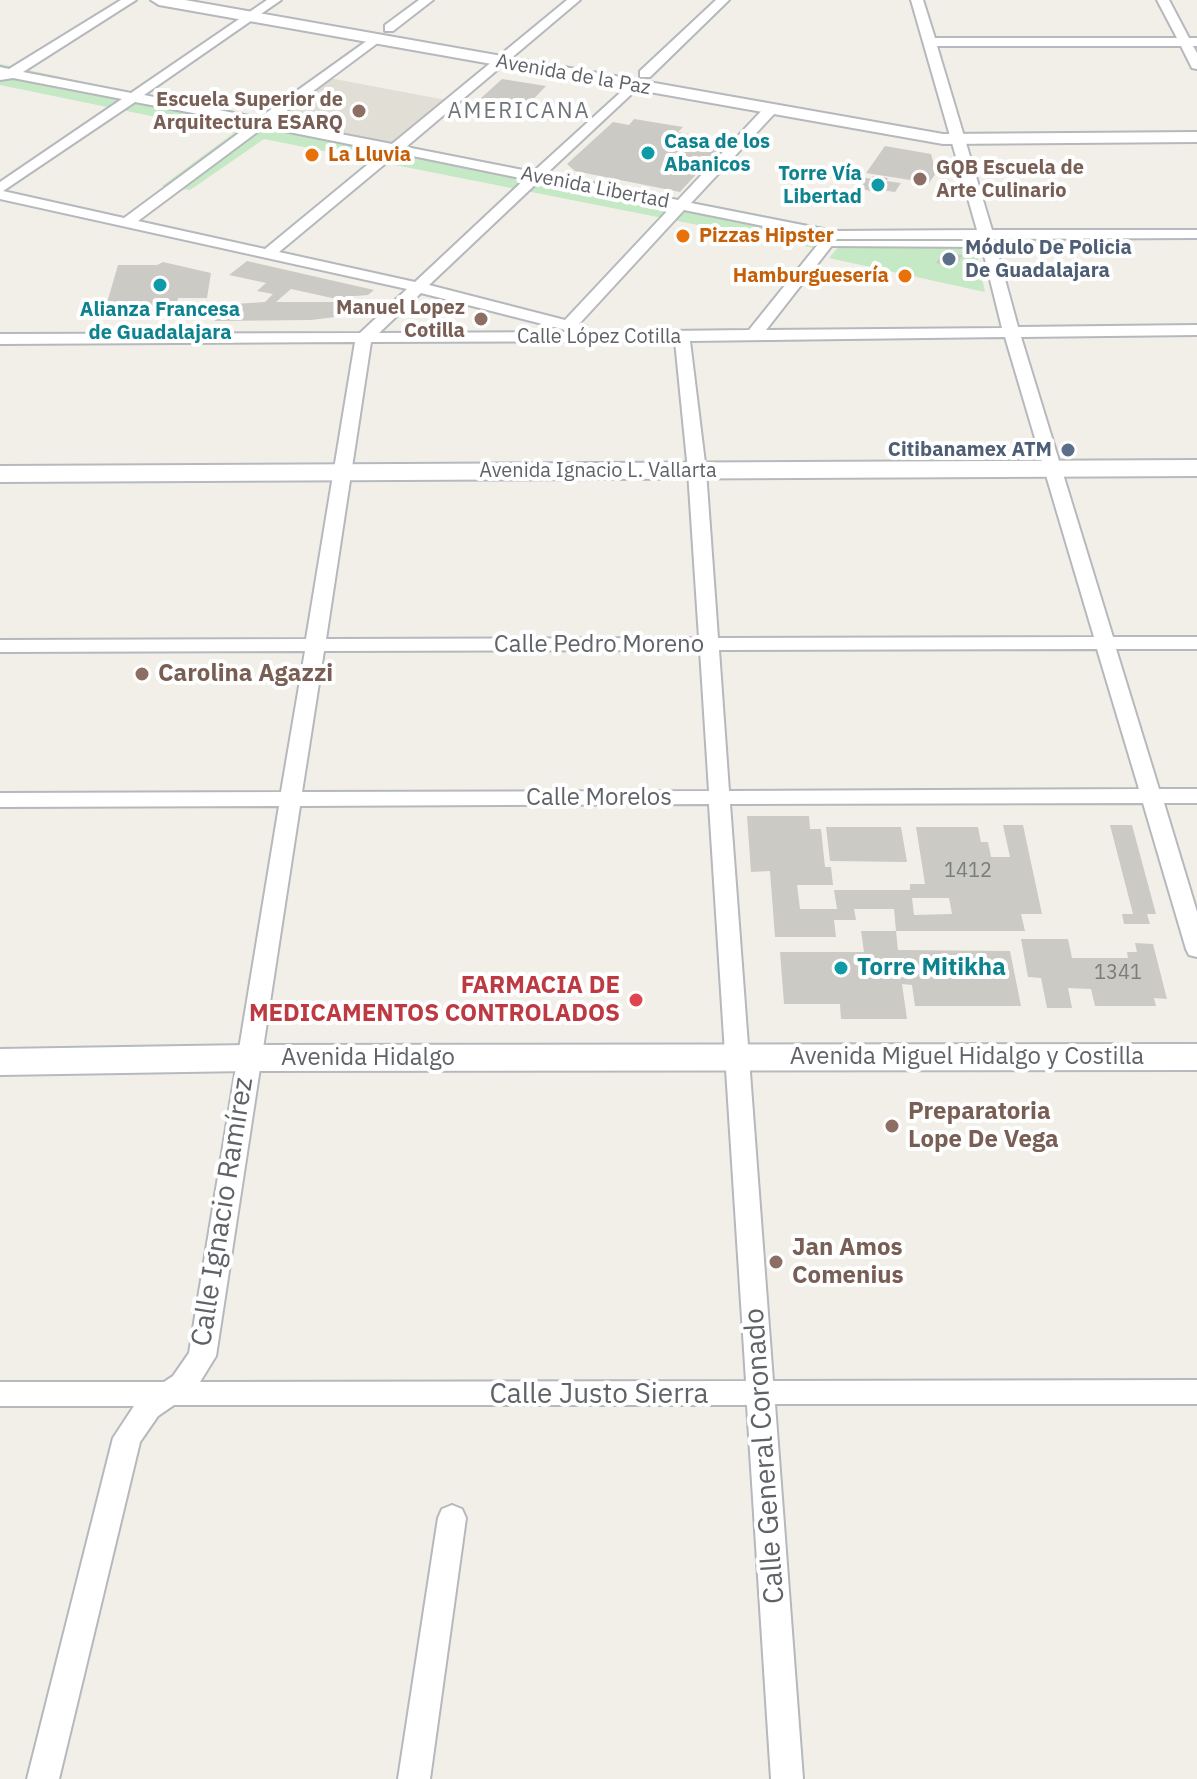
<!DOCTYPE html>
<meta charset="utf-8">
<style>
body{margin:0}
canvas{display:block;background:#f1efe8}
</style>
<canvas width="1197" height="1779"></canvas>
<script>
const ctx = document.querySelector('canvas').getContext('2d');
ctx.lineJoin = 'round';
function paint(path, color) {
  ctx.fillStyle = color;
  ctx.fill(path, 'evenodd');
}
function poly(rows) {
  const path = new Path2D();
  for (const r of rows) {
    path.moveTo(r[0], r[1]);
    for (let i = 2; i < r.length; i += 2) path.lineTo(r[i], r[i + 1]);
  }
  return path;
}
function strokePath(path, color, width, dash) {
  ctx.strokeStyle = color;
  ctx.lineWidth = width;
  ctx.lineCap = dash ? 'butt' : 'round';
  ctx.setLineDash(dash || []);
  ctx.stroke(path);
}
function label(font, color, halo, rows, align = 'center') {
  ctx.font = font + ' "IBM Plex Sans",sans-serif';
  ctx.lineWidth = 8;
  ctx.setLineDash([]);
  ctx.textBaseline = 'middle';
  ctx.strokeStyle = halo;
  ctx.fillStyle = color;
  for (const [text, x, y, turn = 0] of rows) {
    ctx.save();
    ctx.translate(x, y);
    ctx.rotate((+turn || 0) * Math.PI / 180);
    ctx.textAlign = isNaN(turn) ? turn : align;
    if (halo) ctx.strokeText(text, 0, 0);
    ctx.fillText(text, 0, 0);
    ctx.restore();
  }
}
const education = poly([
 [329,78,446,100,392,145,271,122]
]);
const green = poly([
 [0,64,98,85,829,228,814,248,264,139,190,190,162,186,234,133,0,85],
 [851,241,974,241,985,292,829,258,840,245]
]);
const building = poly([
 [502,79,546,86,525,108,479,100],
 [634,119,683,127,678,132,727,141,680,192,575,171,567,164,613,122,629,125],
 [885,146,931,154,936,173,929,183,866,173],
 [873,176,888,178,886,181,901,183,895,192,882,190,880,194,856,187,862,177,871,179],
 [943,252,963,255,955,267,936,263],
 [247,261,374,290,368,295,332,298,291,289,276,302,370,302,359,314,311,320,215,321,219,305,265,302,273,294,257,291,266,283,229,275],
 [163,262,211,273,207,298,178,298,175,312,104,313,118,265,157,265],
 [747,816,809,816,810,829,821,829,825,867,831,867,833,885,797,885,800,909,837,909,834,890,910,890,910,884,925,884,916,827,978,827,981,842,988,842,991,857,1010,857,1003,825,1023,825,1042,914,1021,914,1025,931,896,931,898,950,1010,951,1021,1006,915,1006,912,985,902,984,907,1019,841,1019,840,1004,784,1004,780,952,864,952,861,931,896,931,894,909,854,909,856,920,834,920,836,937,775,937,770,871,751,872],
 [912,898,949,898,952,914,914,915],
 [1110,825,1132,825,1156,914,1147,914,1150,924,1124,924,1122,914,1133,914],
 [826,827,901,827,907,862,830,861],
 [1021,939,1068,939,1072,958,1128,958,1127,952,1137,952,1135,943,1153,944,1167,999,1154,998,1156,1006,1095,1006,1091,989,1068,988,1072,1008,1047,1008,1041,978,1028,977]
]);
const pedestrian = poly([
 [822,241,989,241,994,244,989,247,826,246,821,243,822,241]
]);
const minor = poly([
 [121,0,136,0,23,72,131,93,267,0,281,0,144,95,259,118,375,35,379,36,379,42,273,121,392,144,567,0,580,0,406,147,533,172,633,81,638,82,638,88,546,174,678,200,765,107,770,106,777,110,775,113,691,203,833,231,977,230,911,0,923,0,935,38,1177,38,1157,0,1169,0,1189,38,1197,38,1197,46,1193,46,1197,53,1197,69,1192,68,1181,46,937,46,992,230,1197,230,1197,238,994,239,1018,327,1197,325,1197,335,1021,337,1113,637,1197,637,1197,649,1116,649,1159,789,1197,789,1197,803,1164,803,1197,912,1197,957,1189,955,1186,949,1143,803,730,804,773,1381,1197,1380,1197,1404,775,1404,803,1779,771,1779,747,1405,174,1405,158,1416,140,1442,59,1779,27,1779,113,1438,134,1406,0,1406,0,1382,164,1382,173,1376,189,1353,279,806,0,807,0,793,281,792,305,651,0,652,0,640,306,639,355,342,0,344,0,334,360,333,407,289,0,199,0,182,122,99,13,78,0,80,0,67,9,69,121,0],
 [135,102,251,124,124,218,3,191,135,102],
 [264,127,384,151,265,249,138,221,264,127],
 [398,153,525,179,415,282,279,252,398,153],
 [539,181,671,207,565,320,429,285,539,181],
 [684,210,823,238,749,330,586,332,586,326,579,324,684,210],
 [837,239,980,239,1002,328,766,330,837,239],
 [421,293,562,329,572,332,379,333,421,293],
 [1005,337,1094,637,718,638,706,471,690,341,1005,337],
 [675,341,688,471,699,638,326,639,371,342,675,341],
 [1097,649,1139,789,729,791,719,650,1097,649],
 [700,650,709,791,302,792,324,651,700,650],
 [709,804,746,1381,200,1382,216,1356,300,806,709,804],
 [419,0,433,0,393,31,385,31,385,25,419,0],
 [716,0,729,0,650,77,640,77,640,71,716,0],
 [452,1505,462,1509,466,1518,430,1779,398,1779,438,1518,442,1509,452,1505]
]);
const tertiary = poly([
 [151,0,185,0,943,134,1197,132,1197,142,943,144,159,5,151,0]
]);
const secondary = poly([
 [1197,460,1197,476,0,482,0,466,1197,460],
 [1197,1044,1197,1070,247,1071,0,1075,0,1049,247,1045,1197,1044]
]);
const markers = [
 [359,111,8,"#8d6e63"],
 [648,153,8,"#0f9aa8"],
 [312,155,8,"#e8710a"],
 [920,179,8,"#8d6e63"],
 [878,185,8,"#0f9aa8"],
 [683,236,8,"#e8710a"],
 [949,259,8,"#5c6f8a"],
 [905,276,8,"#e8710a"],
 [160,285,8,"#0f9aa8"],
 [481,319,8,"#8d6e63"],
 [1068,450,8,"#5c6f8a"],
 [142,674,8,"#8d6e63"],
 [841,968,8,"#0f9aa8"],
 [636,1000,8,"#e0444e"],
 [892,1126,8,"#8d6e63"],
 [776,1262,8,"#8d6e63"]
];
const farStreetnames = [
 ["Avenida de la Paz",573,75,10],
 ["Avenida Libertad",595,188,11],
 ["Calle López Cotilla",599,337],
 ["Avenida Ignacio L. Vallarta",598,471]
];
const farEducationnames = [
 ["Escuela Superior de",343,100],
 ["Arquitectura ESARQ",343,123],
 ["GQB Escuela de",936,168,"left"],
 ["Arte Culinario",936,191,"left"],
 ["Manuel Lopez",465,308],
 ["Cotilla",465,331]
];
const farCulturenames = [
 ["Casa de los",664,142],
 ["Abanicos",664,165],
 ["Torre Vía",862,174,"right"],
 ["Libertad",862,197,"right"],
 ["Alianza Francesa",160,310,"center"],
 ["de Guadalajara",160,333,"center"]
];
const farFoodnames = [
 ["La Lluvia",328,155],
 ["Pizzas Hipster",699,236],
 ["Hamburguesería",889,276,"right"]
];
const farServicenames = [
 ["Módulo De Policia",965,248],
 ["De Guadalajara",965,271],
 ["Citibanamex ATM",1052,450,"right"]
];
const numberNames = [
 ["1412",968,871],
 ["1341",1118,973]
];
const farNeighbourhoodnames = [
 ["AMERICANA",519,112]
];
const streetNames = [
 ["Calle Pedro Moreno",599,645],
 ["Calle Morelos",599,798],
 ["Avenida Miguel Hidalgo y Costilla",967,1057],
 ["Avenida Hidalgo",368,1058]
];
const educationNames = [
 ["Carolina Agazzi",158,674],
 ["Preparatoria",908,1112],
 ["Lope De Vega",908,1140],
 ["Jan Amos",792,1248],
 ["Comenius",792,1276]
];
const cultureNames = [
 ["Torre Mitikha",857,968]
];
const healthNames = [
 ["FARMACIA DE",620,986],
 ["MEDICAMENTOS CONTROLADOS",620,1014]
];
const nearStreetnames = [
 ["Calle Ignacio Ramírez",223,1212,-81],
 ["Calle Justo Sierra",599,1395],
 ["Calle General Coronado",765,1456,-94]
];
paint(education, '#e1ded6');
paint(green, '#c5e8c5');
paint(building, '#cccac5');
strokePath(pedestrian, '#b5b8bc', 4);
strokePath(minor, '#b5b8bc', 4);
strokePath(tertiary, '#b5b8bc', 4);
strokePath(secondary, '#b6babf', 4);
paint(pedestrian, '#fff');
paint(minor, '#fff');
paint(tertiary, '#fff');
paint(secondary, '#fff');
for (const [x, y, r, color] of markers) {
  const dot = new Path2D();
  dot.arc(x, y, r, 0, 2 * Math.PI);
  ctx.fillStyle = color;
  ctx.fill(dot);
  strokePath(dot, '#fff', 3);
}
label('20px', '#5f6368', '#fff', farStreetnames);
label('bold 20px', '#785e54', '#fff', farEducationnames, 'right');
label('bold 20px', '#0d838f', '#fff', farCulturenames, 'left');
label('bold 20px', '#c56008', '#fff', farFoodnames, 'left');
label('bold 20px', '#4e5e75', '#fff', farServicenames, 'left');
label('20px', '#7a7d7f', null, numberNames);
ctx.letterSpacing = '2px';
label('22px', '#70757a', '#fff', farNeighbourhoodnames);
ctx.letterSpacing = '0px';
label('24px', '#5f6368', '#fff', streetNames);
label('bold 24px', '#785e54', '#fff', educationNames, 'left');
label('bold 24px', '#0d838f', '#fff', cultureNames, 'left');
label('bold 24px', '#be3a42', '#fff', healthNames, 'right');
label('28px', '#5f6368', '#fff', nearStreetnames);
</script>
